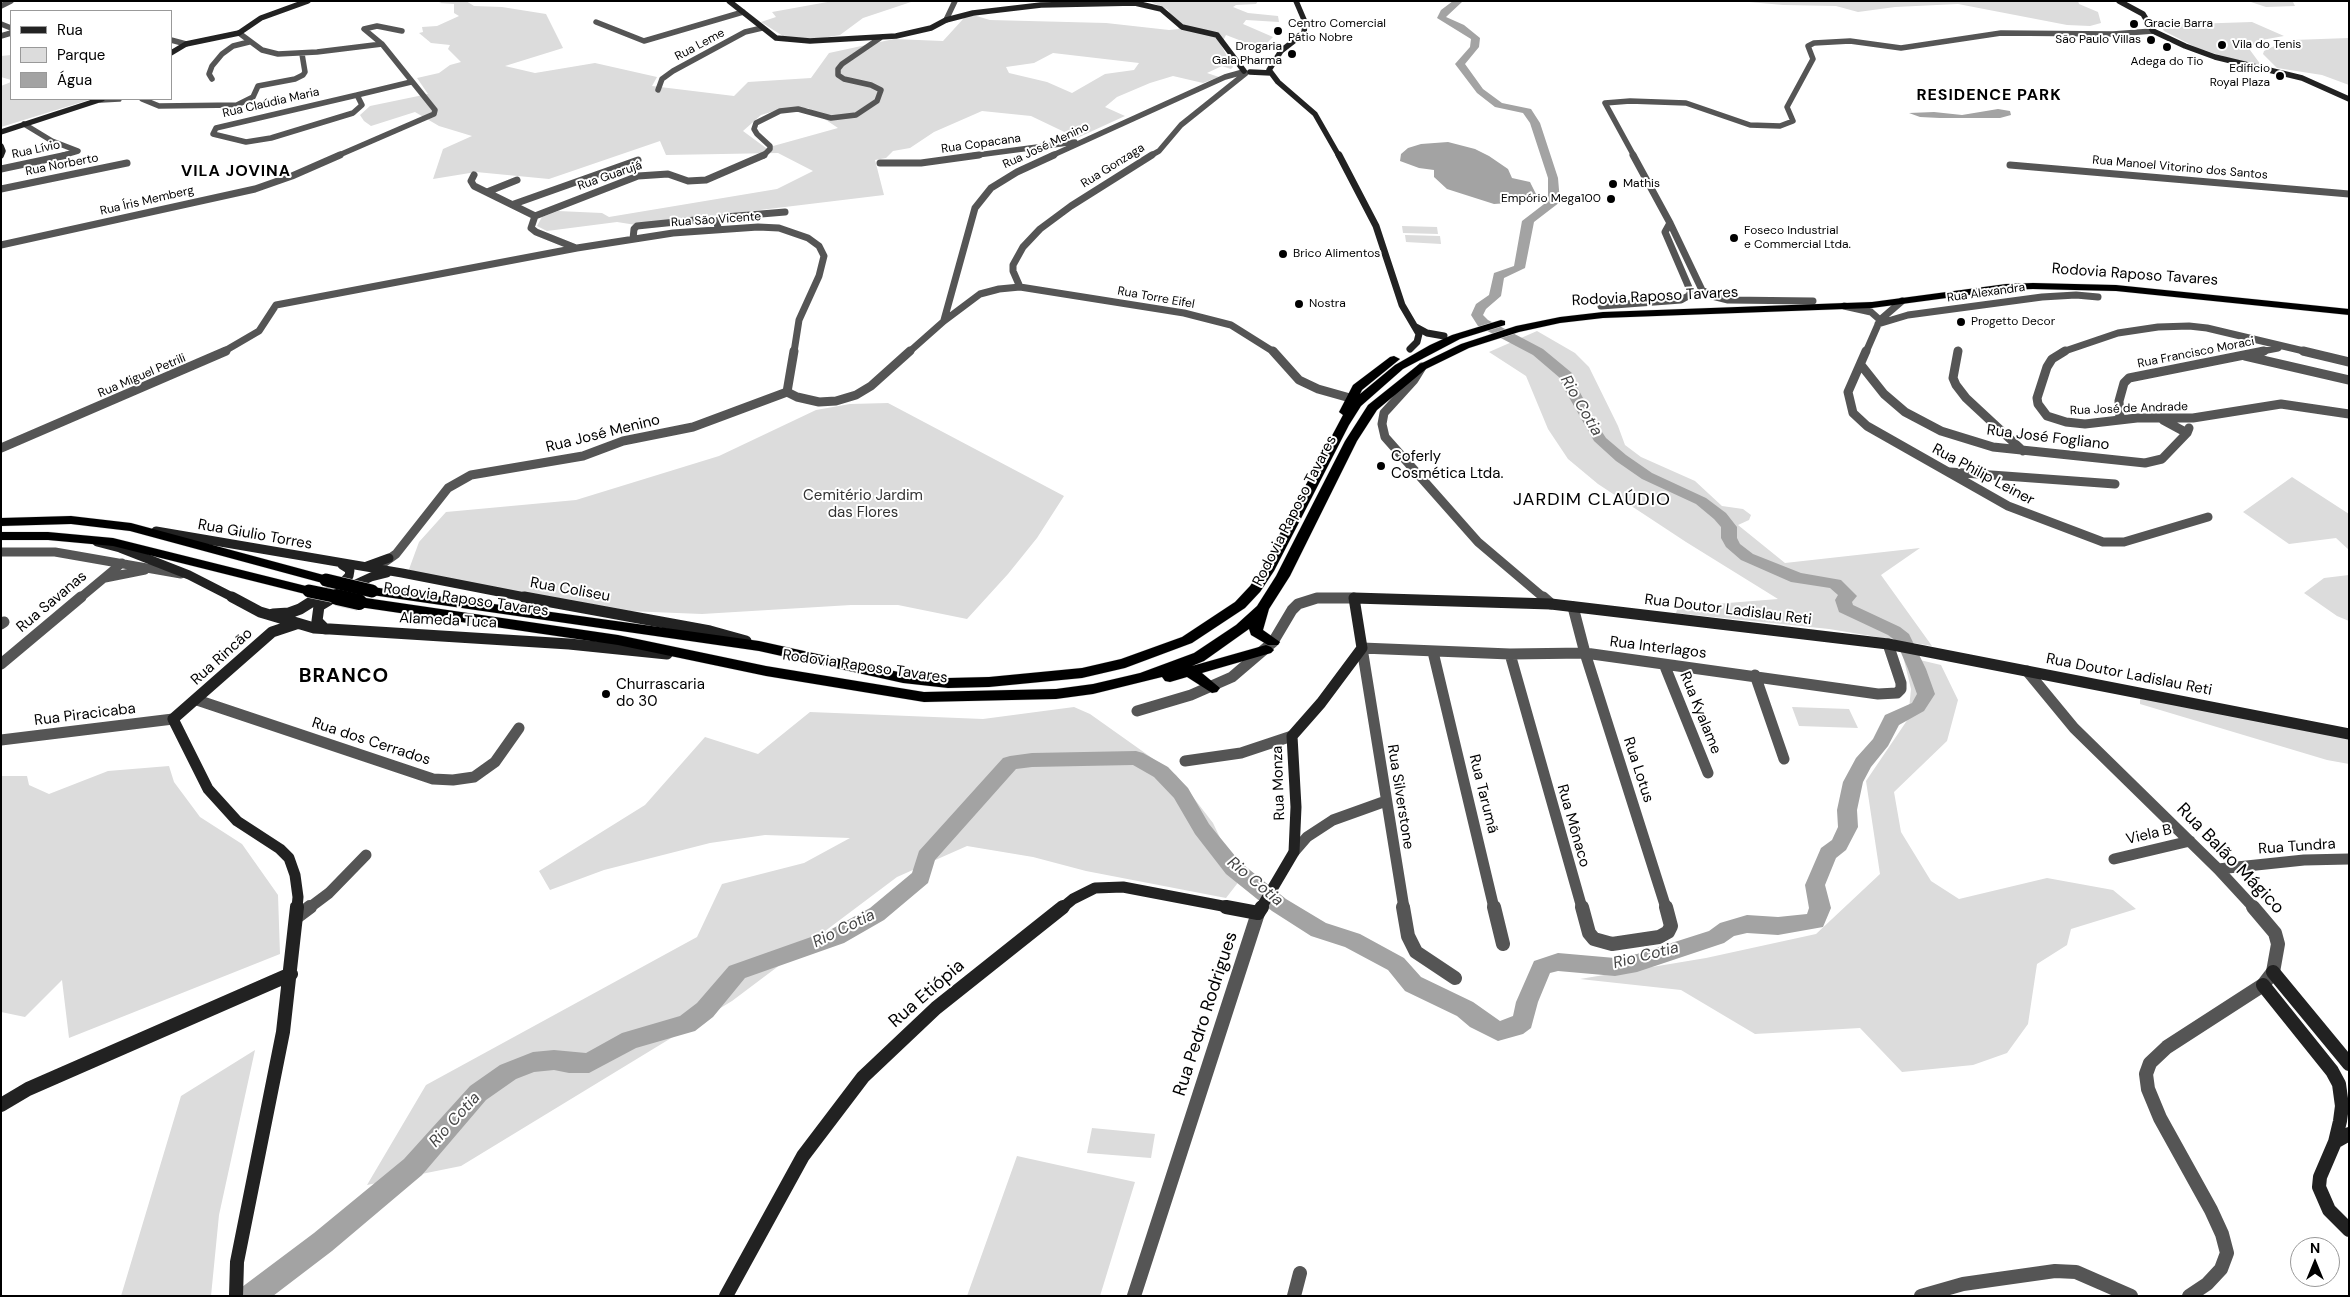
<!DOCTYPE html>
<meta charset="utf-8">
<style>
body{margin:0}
#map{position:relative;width:2350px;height:1297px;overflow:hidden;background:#fff;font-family:"DM Sans",sans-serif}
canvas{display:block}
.frame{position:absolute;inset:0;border:2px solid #000;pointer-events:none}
.legend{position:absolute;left:10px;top:10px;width:162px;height:90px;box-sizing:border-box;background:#fff;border:1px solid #999;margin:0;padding:6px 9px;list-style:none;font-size:15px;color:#000}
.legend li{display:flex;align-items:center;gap:10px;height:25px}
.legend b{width:25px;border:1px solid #999}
.north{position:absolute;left:2290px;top:1237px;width:50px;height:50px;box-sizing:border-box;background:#fff;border:1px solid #999;border-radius:50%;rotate:0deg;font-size:14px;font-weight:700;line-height:20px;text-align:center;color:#000}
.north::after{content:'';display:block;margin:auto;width:18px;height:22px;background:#000;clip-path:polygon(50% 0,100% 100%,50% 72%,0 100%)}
</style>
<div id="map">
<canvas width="2350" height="1297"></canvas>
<div class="frame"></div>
<ul class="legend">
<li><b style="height:6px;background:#222"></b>Rua</li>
<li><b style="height:14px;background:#dcdcdc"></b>Parque</li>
<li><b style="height:14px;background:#a3a3a3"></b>Água</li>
</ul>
<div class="north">N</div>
</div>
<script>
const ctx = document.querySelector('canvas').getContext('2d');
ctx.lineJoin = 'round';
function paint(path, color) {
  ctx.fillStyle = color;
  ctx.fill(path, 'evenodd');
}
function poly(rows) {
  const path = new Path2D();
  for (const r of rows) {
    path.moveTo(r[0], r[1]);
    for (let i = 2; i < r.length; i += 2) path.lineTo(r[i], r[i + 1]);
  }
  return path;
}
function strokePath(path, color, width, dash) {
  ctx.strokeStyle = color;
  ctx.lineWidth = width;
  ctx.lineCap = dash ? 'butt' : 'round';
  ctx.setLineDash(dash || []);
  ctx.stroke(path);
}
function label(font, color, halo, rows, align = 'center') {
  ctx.font = font + ' "DM Sans",sans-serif';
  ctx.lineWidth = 4;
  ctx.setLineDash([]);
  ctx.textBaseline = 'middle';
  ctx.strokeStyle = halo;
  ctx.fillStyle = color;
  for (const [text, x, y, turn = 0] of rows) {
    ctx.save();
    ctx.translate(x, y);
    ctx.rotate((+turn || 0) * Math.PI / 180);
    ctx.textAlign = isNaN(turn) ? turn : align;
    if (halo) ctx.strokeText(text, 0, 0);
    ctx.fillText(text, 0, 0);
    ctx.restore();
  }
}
const green = poly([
 [444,1,466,1,474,6,502,7,546,14,563,48,505,66,535,73,595,63,657,77,652,86,734,96,748,82,811,78,829,53,894,39,943,41,964,18,973,15,990,20,1106,23,1169,30,1179,29,1168,10,1151,2,1142,1,1258,1,1256,4,1236,5,1233,7,1248,13,1278,16,1279,22,1246,20,1243,24,1273,37,1262,48,1251,48,1252,45,1226,35,1221,45,1233,67,1231,69,1222,66,1207,73,1219,77,1203,83,1173,76,1150,83,1117,97,1105,107,1125,116,1077,138,1031,116,982,111,934,132,910,148,893,151,886,158,875,160,884,195,636,225,617,222,547,231,537,226,542,217,558,211,602,213,609,217,777,189,813,171,778,153,666,155,660,141,549,179,476,172,433,179,443,149,472,136,439,126,415,112,371,126,364,121,360,115,370,106,428,94,417,78,439,73,450,65,461,62,448,49,450,45,431,43,419,33,423,32,422,27,437,26,459,16,454,13,454,4,439,3],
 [1053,53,1139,63,1134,70,1105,74,1072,93,1047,82,1009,73,1006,67,1034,63],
 [785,108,808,108,838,128,766,148,743,131,761,115],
 [833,1,914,1,863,18,840,35,817,39,786,38,761,22,776,17,772,12],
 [1738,1,2078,1,2079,4,2098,12,2101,23,2090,26,2067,25,1958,4,1895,7,1858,12,1836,6,1783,5],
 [2248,1,2306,1,2293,2,2295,6,2266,7],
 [2252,22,2284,36,2256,41,2250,50,2261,65,2232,59,2197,48,2164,31,2160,25],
 [2349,38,2349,85,2322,75,2277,68,2263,54,2264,51,2272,47,2293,40],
 [11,55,11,80,1,77,1,56],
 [11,82,11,99,92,99,1,127,1,86],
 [1402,226,1437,227,1438,234,1403,233],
 [1405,235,1440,236,1441,244,1406,242],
 [1537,331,1575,353,1589,367,1618,426,1625,445,1641,457,1695,481,1722,506,1743,509,1751,515,1749,520,1738,525,1785,563,1920,548,1881,575,1932,646,1829,629,1676,613,1678,607,1778,599,1686,542,1598,484,1568,459,1548,429,1526,376,1489,352],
 [888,403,1064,496,1037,538,1008,574,967,619,898,605,851,605,702,614,602,610,408,572,419,542,446,512,576,500,719,456,816,410,850,404],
 [2292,477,2349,514,2349,550,2336,538,2289,544,2243,512],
 [2349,575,2349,621,2337,616,2304,593,2324,578],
 [1903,656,1941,665,1958,700,1947,741,1894,792,1901,832,1931,881,1959,899,2047,878,2113,890,2136,909,2071,929,2067,945,2037,964,2028,1024,2007,1053,1973,1065,1902,1072,1860,1028,1755,1034,1681,990,1580,979,1706,958,1816,934,1880,874,1866,781,1908,719,1911,689],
 [2140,698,2349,739,2349,764,2327,760,2140,704],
 [1074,707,1090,714,1176,775,1213,823,1240,880,1226,898,1086,871,1033,857,967,846,897,877,732,1001,461,1166,367,1185,426,1085,697,937,722,884,804,863,850,838,765,835,710,843,604,870,550,890,539,871,645,805,705,737,758,754,810,712,983,719],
 [1792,707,1849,709,1858,728,1799,726],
 [169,766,174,782,200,817,242,844,278,895,280,954,69,1038,62,980,25,1017,1,1012,1,776,27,776,29,785,49,794,108,771],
 [255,1050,219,1215,211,1296,121,1296,181,1096],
 [1092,1128,1155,1134,1151,1158,1087,1153],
 [1017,1156,1135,1182,1100,1296,967,1296]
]);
const water = poly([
 [1998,109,2010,111,2011,115,2000,118,1940,118,1920,117,1909,113,1934,112,1962,115],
 [1448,142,1475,149,1489,156,1508,169,1512,178,1530,182,1536,194,1535,197,1523,202,1494,204,1447,189,1434,177,1434,170,1419,168,1400,161,1401,154,1408,148,1421,144]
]);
const river = poly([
 [1453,1,1463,1,1446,17,1464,25,1480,38,1479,47,1465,64,1483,89,1502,103,1531,109,1540,123,1558,178,1560,202,1534,222,1525,268,1504,278,1501,296,1486,309,1483,315,1488,320,1543,349,1572,373,1576,385,1598,426,1606,438,1626,455,1652,473,1706,498,1726,513,1737,527,1737,538,1740,544,1753,554,1801,573,1841,580,1857,596,1852,602,1853,605,1900,627,1909,634,1926,669,1935,694,1924,711,1899,725,1888,746,1871,767,1863,782,1857,810,1858,827,1846,850,1836,858,1825,885,1831,908,1823,927,1778,935,1747,933,1734,936,1724,943,1637,972,1615,976,1558,971,1550,973,1538,1002,1531,1028,1523,1034,1498,1041,1470,1027,1457,1016,1405,991,1388,970,1345,947,1311,936,1272,911,1226,874,1195,834,1174,798,1154,777,1133,765,1032,767,1016,769,935,860,928,883,884,920,844,943,745,978,713,1017,695,1031,636,1048,589,1073,569,1073,554,1070,534,1072,516,1079,486,1100,422,1175,332,1251,273,1296,238,1296,242,1287,314,1233,404,1159,470,1086,500,1065,533,1052,554,1050,586,1053,622,1033,680,1016,697,1003,729,966,828,931,870,908,912,873,919,851,1003,758,1010,756,1032,753,1136,751,1143,753,1168,767,1188,788,1209,824,1240,862,1286,899,1326,923,1360,934,1404,958,1421,977,1473,1002,1500,1021,1513,1016,1516,1002,1534,961,1558,953,1615,958,1637,954,1709,931,1720,923,1747,915,1778,917,1807,914,1809,908,1805,885,1821,848,1832,840,1838,827,1837,810,1843,782,1856,758,1873,739,1885,715,1912,703,1917,694,1908,669,1896,641,1888,635,1839,612,1835,600,1838,595,1830,588,1791,582,1741,560,1726,547,1721,538,1721,527,1714,519,1696,504,1642,479,1616,461,1594,441,1562,385,1560,378,1533,355,1478,326,1471,315,1476,304,1489,295,1494,273,1514,266,1522,221,1548,201,1548,178,1530,123,1523,113,1495,107,1477,93,1455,64,1470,47,1471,39,1437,18,1441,10,1453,1]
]);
const streetFar4 = poly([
 [1,6,11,1],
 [946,20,955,1],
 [596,22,644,41,743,12],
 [1,24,11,28],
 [239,33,262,50,278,54,317,52,382,44],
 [1,36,11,33],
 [171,40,186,44],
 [212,79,209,74,212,66,222,54,233,46,249,42],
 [658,90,662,79,673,71,745,32,762,28],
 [357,95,362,105,353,113,271,138,246,142,213,134,216,128,357,95],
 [357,95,411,82],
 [142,99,159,106,237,105,253,97,258,86,295,79,303,75,305,72,302,54],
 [101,100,119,99],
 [24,124,52,141,78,151,61,156],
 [337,156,434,114,435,110,382,44,364,29,377,26,402,31],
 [763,156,770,149,770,146,757,134,754,129,756,123,780,111,798,109,831,118,856,115,877,101,881,90,871,85,844,79,838,75,838,69,842,64,880,38],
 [970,156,1075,142],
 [1051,156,1225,77,1243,72],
 [1150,156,1159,151,1181,125,1246,73],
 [1634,156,1605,103,1630,101,1686,103,1750,125,1780,126,1793,121,1787,107,1813,59,1808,46,1814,43,1850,41,1901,48,2001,33,2113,34,2153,31]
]);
const streetFar3 = poly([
 [1633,155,1670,223,1702,290,1712,296,1728,300,1813,301],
 [880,163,921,163,979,155],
 [2010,165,2349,194],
 [1,169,67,155],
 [474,175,471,181,474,186,535,216],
 [1,189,127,163],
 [487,192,517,180],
 [514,204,638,160],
 [718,229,717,221,725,217,785,212],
 [633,239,634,229,637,226,705,219],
 [1,245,255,189,292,176,340,155],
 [576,248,536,232,531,228,535,216,638,176,668,174,688,181,706,180,764,155],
 [1020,287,1013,271,1013,265,1023,247,1040,229,1071,206,1152,155],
 [1601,306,1681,300,1690,295,1690,290,1665,232,1670,223],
 [1844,306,1871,312,1880,320],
 [944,320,975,208,991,188,1017,172,1054,155],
 [1878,324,1908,315,2042,297,2076,295,2098,297],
 [223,352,259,331,276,305,577,248,673,233,758,227,779,228,808,238,819,246,824,256,819,276,799,320,794,352],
 [909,352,944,321,980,294,999,289,1020,287,1184,313,1231,325,1274,352],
 [1866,352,1880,320,1902,301],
 [2062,352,2118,333,2158,327,2189,326,2207,328,2308,352],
 [2257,352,2278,348]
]);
const streetFar2 = poly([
 [1273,351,1299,380,1318,389,1350,398],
 [1866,351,1848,392,1853,413,1867,426,2008,506,2103,542,2124,542,2208,517],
 [1958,351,1953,378,1956,385,1966,398,2023,451],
 [2065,351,2052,359,2047,367,2037,398,2038,404,2047,416,2066,422,2085,424,2137,418,2193,418,2281,404,2349,414],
 [2303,351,2349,362],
 [2245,356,2349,380],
 [1861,365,1884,394,1905,412,1941,431,1993,447,2145,463,2162,459,2187,433],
 [1422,367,1414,380,1384,413,1382,424,1385,437,1478,542,1544,598],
 [787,392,797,397,819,402,836,401,856,395,871,386,910,351],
 [787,392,794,351],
 [2120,420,2119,401,2124,383,2129,378,2264,351],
 [2163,420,2187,433,2189,428],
 [1,448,226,351],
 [1950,472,2115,484],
 [1,552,55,552,181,574],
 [382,564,396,554,448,488,471,475,583,456,623,441,693,427,787,392],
 [105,578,145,570],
 [80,598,122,563],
 [1316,598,1354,598]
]);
const streetFar1 = poly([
 [1543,597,1551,604],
 [1573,607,1585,653,1666,908],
 [1,624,4,622],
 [1433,652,1494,908],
 [1510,654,1582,908],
 [1,664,81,597],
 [1664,664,1708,773],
 [2027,671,2074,728,2218,869,2254,908],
 [1755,675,1784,759],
 [197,700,433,779,453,780,474,777,495,762,519,728],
 [1137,711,1191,695,1232,677,1273,642,1292,610,1298,604,1317,598,1354,598],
 [1,740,173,719],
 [1185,761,1241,753,1292,736],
 [1294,852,1307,837,1333,820,1386,801],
 [2114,859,2190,841],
 [2218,869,2304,860,2349,859],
 [309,908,329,893,366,855],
 [1404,908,1362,648,1510,654,1585,653,1878,694,1897,693,1901,689,1901,683,1888,644]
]);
const street = poly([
 [1403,907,1408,936,1416,952,1455,978],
 [1494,907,1503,944],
 [1582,907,1589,933,1594,939,1612,944,1659,937,1668,932,1671,926,1666,907],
 [298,916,310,907],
 [1134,1296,1258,913],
 [1294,1296,1300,1273],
 [1921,1296,1963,1284,2055,1271,2076,1272,2131,1296],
 [2189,1296,2207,1284,2221,1269,2227,1253,2222,1234,2211,1210,2160,1118,2148,1089,2146,1074,2150,1063,2167,1047,2263,985,2273,972,2278,944,2275,933,2253,907]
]);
const secondaryFar4 = poly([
 [729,1,776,38,810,41,896,36,931,28,946,20,973,13,1041,5,1135,3,1161,9,1182,27,1217,35,1244,71],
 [1296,1,1305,22,1304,33,1281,51,1269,70,1278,82,1315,114,1339,156],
 [2119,1,2143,14,2153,31,2185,46,2215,57,2302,78,2349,99],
 [171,53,186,44,239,33,261,18,308,1],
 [1250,72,1271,73],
 [1,132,102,99],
 [1,146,3,151,1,156]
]);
const secondaryFar3 = poly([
 [1339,155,1376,226,1402,305,1419,334,1417,342,1410,349],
 [1416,327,1427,333,1444,336]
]);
const secondaryFar2 = poly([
 [156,531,402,573,530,598],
 [97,542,120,548,189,575,234,598],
 [367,566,389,558],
 [347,588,371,577,387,573],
 [317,598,342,583,349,576,350,570,342,565],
 [1354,598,1368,598]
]);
const secondaryFar1 = poly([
 [232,597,260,612,314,628,569,644,667,654],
 [524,597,710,631,746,641],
 [273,614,289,613,300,609,319,597],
 [296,624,272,632,173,719,208,789,237,821,280,849,289,858,295,875,298,897,297,908],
 [325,629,317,621,319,606,329,600],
 [1062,908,1073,899,1095,888,1123,887,1233,908],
 [1261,908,1294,852,1296,807,1292,736,1321,703,1362,648,1354,598,1551,604,1888,644,2349,734]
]);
const secondary = poly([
 [1226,907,1258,913,1262,907],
 [2273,972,2349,1064],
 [2263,985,2332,1071,2339,1084,2342,1106,2340,1121,2335,1142,2320,1177,2319,1187,2329,1210,2349,1230],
 [1,1105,28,1089,291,974],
 [2335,1142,2349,1134],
 [236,1296,237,1262,283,1032,297,907],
 [726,1296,803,1156,863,1077,936,1008,1063,907]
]);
const highway = poly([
 [2033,283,2116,285,2349,309,2349,315,2116,291,2033,289,2006,290,1872,308,1603,318,1560,323,1519,332,1469,348,1426,369,1377,410,1357,441,1290,576,1269,609,1263,630,1280,642,1278,645,1268,645,1251,635,1249,629,1204,661,1192,666,1266,645,1271,647,1274,650,1271,653,1202,673,1220,688,1217,692,1212,693,1187,677,1170,682,1165,681,1162,677,1093,694,1056,699,924,702,766,676,618,645,359,607,352,602,359,597,618,635,766,666,924,692,1056,689,1093,684,1140,673,1194,653,1236,625,1257,606,1276,576,1345,441,1368,405,1418,365,1461,344,1516,326,1560,317,1603,312,1872,302,2006,284,2033,283],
 [1501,320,1505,321,1505,325,1460,339,1403,369,1361,406,1349,425,1274,571,1260,592,1245,608,1192,643,1125,668,1082,678,989,687,948,688,903,683,759,651,372,595,365,591,372,587,759,641,903,673,948,678,989,677,1082,668,1121,659,1182,637,1235,602,1250,586,1260,571,1343,415,1339,412,1353,385,1390,357,1394,356,1400,359,1362,390,1360,394,1395,365,1430,345,1452,335,1501,320],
 [71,516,131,523,331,577,333,580,326,584,130,531,71,524,1,526,1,518,71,516],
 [1,532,48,532,113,538,314,588,316,591,309,595,113,546,48,540,1,540,1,532]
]);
const highwayBridgeFar1 = poly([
 [326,580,372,591],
 [309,591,343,598]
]);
const highwayBridge = poly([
 [337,597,359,602]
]);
const markers = [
 [2134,24,5,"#000"],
 [1278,31,5,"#000"],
 [2151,40,5,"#000"],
 [2222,45,5,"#000"],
 [2167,47,5,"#000"],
 [1292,54,5,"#000"],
 [2280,76,5,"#000"],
 [1613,184,5,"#000"],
 [1611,199,5,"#000"],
 [1734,238,5,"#000"],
 [1283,254,5,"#000"],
 [1299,304,5,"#000"],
 [1961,322,5,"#000"],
 [1381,466,5,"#000"],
 [606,694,5,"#000"]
];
const farPoinames = [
 ["Centro Comercial",1288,24],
 ["Pátio Nobre",1288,38],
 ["Gracie Barra",2144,24],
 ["São Paulo Villas",2141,40,"right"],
 ["Vila do Tenis",2232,45],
 ["Drogaria",1282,47,"right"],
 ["Gala Pharma",1282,61,"right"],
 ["Adega do Tio",2167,62,"center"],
 ["Edificio",2270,69,"right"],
 ["Royal Plaza",2270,83,"right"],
 ["Mathis",1623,184],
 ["Empório Mega100",1601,199,"right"],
 ["Foseco Industrial",1744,231],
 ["e Commercial Ltda.",1744,245],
 ["Brico Alimentos",1293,254],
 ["Nostra",1309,304],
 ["Progetto Decor",1971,322]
];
const farStreetnames = [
 ["Rua Leme",700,45,-28],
 ["Rua Claúdia Maria",271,103,-13],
 ["Rua Copacana",981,144,-8],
 ["Rua José Menino",1046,146,-25],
 ["Rua Lívio",36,150,-12],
 ["Rua Norberto",62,165,-11],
 ["Rua Gonzaga",1113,166,-32],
 ["Rua Manoel Vitorino dos Santos",2180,168,5],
 ["Rua Guarujá",610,176,-19],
 ["Rua Íris Memberg",147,201,-13],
 ["Rua São Vicente",716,220,-4],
 ["Rua Alexandra",1986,293,-8],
 ["Rua Torre Eifel",1156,298,10],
 ["Rua Francisco Moraci",2196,353,-11],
 ["Rua Miguel Petrili",142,376,-23],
 ["Rua José de Andrade",2129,409,-2]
];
const streetNames = [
 ["Rodovia Raposo Tavares",2135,275,4],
 ["Rodovia Raposo Tavares",1655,297,-3],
 ["Rua José Menino",603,434,-14],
 ["Rua José Fogliano",2048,438,7],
 ["Rua Philip Leiner",1983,475,28],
 ["Rodovia Raposo Tavares",1295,511,-63],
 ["Rua Giulio Torres",255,535,10],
 ["Rua Coliseu",570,590,10],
 ["Rodovia Raposo Tavares",466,600,8],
 ["Rua Savanas",52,602,-40],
 ["Rua Doutor Ladislau Reti",1728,610,7],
 ["Alameda Tuca",448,621,3],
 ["Rua Interlagos",1658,648,7],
 ["Rua Rincão",222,657,-42],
 ["Rodovia Raposo Tavares",865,667,8],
 ["Rua Doutor Ladislau Reti",2129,675,11],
 ["Rua Kyalame",1700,713,68],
 ["Rua Piracicaba",85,715,-7],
 ["Rua dos Cerrados",371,742,18],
 ["Rua Lotus",1638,770,72],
 ["Rua Monza",1279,783,-92],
 ["Rua Tarumã",1483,794,76],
 ["Rua Silverstone",1400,797,81],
 ["Rua Mônaco",1573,826,74],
 ["Viela B",2149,835,-13],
 ["Rua Tundra",2297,847,-4]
];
const poiNames = [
 ["Coferly",1391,457],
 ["Cosmética Ltda.",1391,474],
 ["Churrascaria",616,685],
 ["do 30",616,702]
];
const parkNames = [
 ["Cemitério Jardim",863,496],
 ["das Flores",863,513]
];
const farDistrictnames = [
 ["RESIDENCE PARK",1989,96],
 ["VILA JOVINA",236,172]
];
const waterNames = [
 ["Rio Cotia",1581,406,60],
 ["Rio Cotia",1255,882,40],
 ["Rio Cotia",844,929,-26],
 ["Rio Cotia",1646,956,-14],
 ["Rio Cotia",455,1120,-48]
];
const quarterNames = [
 ["JARDIM CLAÚDIO",1592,500]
];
const nearStreetnames = [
 ["Rua Balão Mágico",2230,859,46],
 ["Rua Etiópia",927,994,-41],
 ["Rua Pedro Rodrigues",1206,1014,-72]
];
const districtNames = [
 ["BRANCO",344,677]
];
paint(green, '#dcdcdc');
paint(water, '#a3a3a3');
paint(river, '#a3a3a3');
strokePath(highway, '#dbdbdb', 1);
strokePath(streetFar4, '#555', 5.5);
strokePath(streetFar3, '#555', 7);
strokePath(streetFar2, '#555', 9);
strokePath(streetFar1, '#555', 11);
strokePath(street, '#555', 14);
strokePath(secondaryFar4, '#222', 5.5);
strokePath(secondaryFar3, '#222', 7);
strokePath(secondaryFar2, '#222', 9);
strokePath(secondaryFar1, '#222', 11);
strokePath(secondary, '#222', 14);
paint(highway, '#000');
strokePath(highwayBridgeFar1, '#dbdbdb', 14, []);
strokePath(highwayBridge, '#dbdbdb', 18, []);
strokePath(highwayBridgeFar1, '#000', 13);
strokePath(highwayBridge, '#000', 16);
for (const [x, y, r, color] of markers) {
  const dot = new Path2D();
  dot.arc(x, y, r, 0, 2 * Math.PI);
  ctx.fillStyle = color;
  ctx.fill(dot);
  strokePath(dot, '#fff', 2);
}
label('12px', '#000', '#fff', farPoinames, 'left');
label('12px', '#000', '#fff', farStreetnames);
label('15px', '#000', '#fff', streetNames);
label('15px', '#000', '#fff', poiNames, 'left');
label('15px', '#333', '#fff', parkNames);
ctx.letterSpacing = '1px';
label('bold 16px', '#000', '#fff', farDistrictnames);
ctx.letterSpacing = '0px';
label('italic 16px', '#444', '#fff', waterNames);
ctx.letterSpacing = '1px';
label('18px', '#000', '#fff', quarterNames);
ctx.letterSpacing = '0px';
label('18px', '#000', '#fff', nearStreetnames);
ctx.letterSpacing = '1px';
label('bold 20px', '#000', '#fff', districtNames);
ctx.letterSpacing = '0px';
</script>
